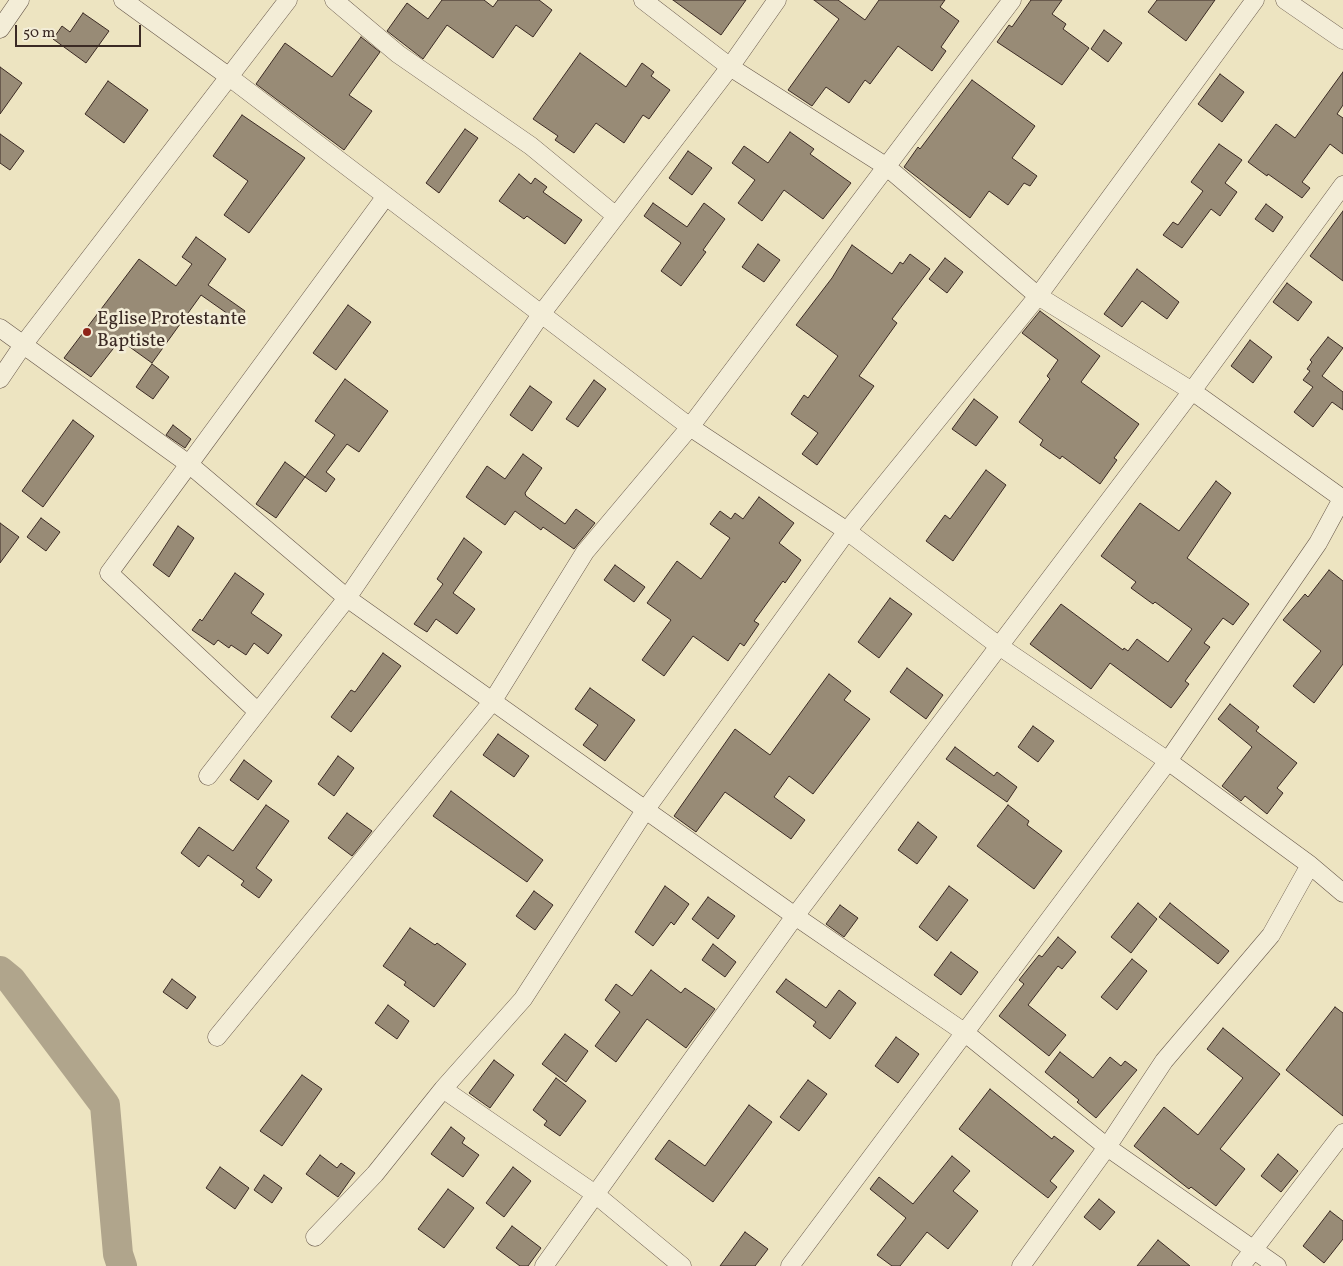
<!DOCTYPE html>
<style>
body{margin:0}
#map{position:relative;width:1343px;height:1266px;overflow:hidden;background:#ede4c1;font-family:Vollkorn,serif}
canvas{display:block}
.scale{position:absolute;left:15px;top:25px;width:126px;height:22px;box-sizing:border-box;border:2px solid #3b2a24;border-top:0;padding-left:6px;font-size:15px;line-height:18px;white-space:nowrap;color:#3b2a24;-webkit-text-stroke:4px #f3edd7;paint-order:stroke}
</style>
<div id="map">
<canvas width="1343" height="1266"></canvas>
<div class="scale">50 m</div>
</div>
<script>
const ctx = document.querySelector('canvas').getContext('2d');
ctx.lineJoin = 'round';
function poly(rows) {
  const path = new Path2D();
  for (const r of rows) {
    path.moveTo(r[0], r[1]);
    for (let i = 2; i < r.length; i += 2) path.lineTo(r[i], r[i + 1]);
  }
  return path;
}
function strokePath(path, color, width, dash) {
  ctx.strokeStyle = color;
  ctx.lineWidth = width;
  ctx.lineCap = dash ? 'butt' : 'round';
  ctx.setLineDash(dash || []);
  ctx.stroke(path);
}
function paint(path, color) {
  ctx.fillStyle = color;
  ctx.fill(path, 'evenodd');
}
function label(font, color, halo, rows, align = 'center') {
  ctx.font = font + ' Vollkorn,serif';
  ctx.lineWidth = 5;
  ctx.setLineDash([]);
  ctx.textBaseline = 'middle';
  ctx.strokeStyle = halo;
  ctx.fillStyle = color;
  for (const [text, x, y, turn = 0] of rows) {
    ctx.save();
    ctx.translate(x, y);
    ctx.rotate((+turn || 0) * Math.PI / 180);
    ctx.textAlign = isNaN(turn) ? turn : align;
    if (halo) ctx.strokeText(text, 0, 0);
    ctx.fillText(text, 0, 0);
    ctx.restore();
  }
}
const river = poly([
 [0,971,11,980,105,1105,118,1254,122,1266]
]);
const building = poly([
 [442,0,484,0,493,7,498,0,539,0,552,10,533,37,516,25,493,58,447,25,423,59,387,31,407,3,428,19,442,0],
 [673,0,746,0,721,35,673,0],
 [814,0,838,0,865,20,879,0,945,0,940,7,959,21,941,47,946,51,932,71,898,46,870,84,865,80,849,103,826,87,812,106,788,90,839,19,814,0],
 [1031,0,1062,0,1052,14,1066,24,1063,29,1089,48,1062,85,997,42,1009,25,1012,27,1031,0],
 [1157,0,1215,0,1186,41,1148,12,1157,0],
 [83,13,109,31,86,63,53,39,62,26,70,32,83,13],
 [1104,30,1122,43,1108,62,1091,49,1104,30],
 [361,37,380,52,349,95,372,111,344,150,256,84,285,43,332,77,361,37],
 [580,53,626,87,642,63,654,72,651,76,670,90,649,119,643,115,624,143,596,123,574,153,555,140,558,136,533,119,580,53],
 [0,67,22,83,0,114,0,67],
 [1343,72,1343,105,1337,114,1343,118,1343,154,1330,144,1302,182,1310,188,1302,198,1268,174,1267,176,1248,162,1276,124,1295,138,1343,72],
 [1220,74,1244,92,1222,122,1198,104,1220,74],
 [972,80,1035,126,1012,158,1037,176,1030,186,1024,183,1008,205,989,191,970,218,904,167,918,147,920,149,972,80],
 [108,81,148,110,124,143,85,114,108,81],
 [242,115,305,158,249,233,224,215,248,181,213,156,242,115],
 [465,129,478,138,439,193,426,183,465,129],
 [790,132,814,149,810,154,851,183,823,219,784,190,762,221,738,203,755,180,732,163,744,146,768,163,790,132],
 [0,134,24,151,10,170,0,163,0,134],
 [1219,144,1242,160,1225,183,1237,192,1220,216,1211,209,1182,248,1163,235,1173,222,1178,225,1203,191,1191,182,1219,144],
 [688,151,712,168,692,195,669,178,688,151],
 [519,174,531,184,535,178,547,187,543,192,582,220,565,244,527,216,524,219,499,201,519,174],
 [653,203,687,227,704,203,725,219,703,250,706,252,681,286,661,271,681,243,644,216,653,203],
 [1266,204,1283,217,1273,232,1255,219,1266,204],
 [1343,211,1343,281,1310,256,1343,211],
 [196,237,226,259,208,285,245,311,238,321,201,295,152,363,120,340,91,377,64,358,139,259,176,286,192,264,182,257,196,237],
 [758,244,780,260,764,282,742,267,758,244],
 [852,245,892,274,900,262,903,264,910,254,930,269,892,319,897,323,859,376,874,386,817,465,802,454,818,433,791,414,804,395,808,398,838,356,796,325,832,278,852,245],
 [945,258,963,272,947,293,929,279,945,258],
 [1137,269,1179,302,1167,319,1142,301,1122,327,1104,314,1137,269],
 [1287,283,1312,302,1298,321,1273,302,1287,283],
 [348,305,371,322,336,370,313,353,348,305],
 [1040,311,1100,356,1081,382,1139,424,1114,458,1117,460,1100,484,1062,456,1060,459,1040,445,1043,440,1019,422,1050,379,1047,376,1058,360,1022,333,1040,311],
 [1328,337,1343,348,1322,376,1343,392,1343,410,1332,402,1313,427,1294,412,1313,387,1303,380,1310,371,1307,369,1312,362,1310,360,1328,337],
 [1250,340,1272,357,1253,383,1231,366,1250,340],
 [152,364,169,377,153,399,136,387,152,364],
 [345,379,388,411,359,452,347,444,326,472,335,479,326,492,305,477,335,435,315,421,345,379],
 [594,380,606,389,578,427,566,419,594,380],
 [530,386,552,402,532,431,510,415,530,386],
 [974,399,998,417,976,446,952,429,974,399],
 [73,420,94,436,43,507,22,491,73,420],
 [173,425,191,439,185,448,166,435,173,425],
 [523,454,542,468,525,493,526,496,565,524,576,509,595,523,574,549,543,527,541,530,515,511,505,525,466,497,487,466,505,479,523,454],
 [285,462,305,477,276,518,256,504,285,462],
 [986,470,1006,485,953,561,926,541,945,515,950,519,986,470],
 [1216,481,1231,493,1187,558,1249,604,1233,625,1223,618,1204,643,1210,647,1185,681,1189,684,1171,708,1110,663,1091,689,1030,644,1061,604,1123,650,1124,648,1128,651,1137,639,1168,662,1192,629,1155,602,1153,604,1131,588,1136,582,1101,556,1140,503,1179,531,1216,481],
 [759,497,794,523,779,543,801,560,785,583,783,581,754,621,759,624,744,646,740,643,728,661,693,636,664,676,642,660,671,620,647,603,677,561,701,579,730,538,710,524,720,511,731,519,735,513,743,519,759,497],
 [41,518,60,532,46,551,27,537,41,518],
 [0,523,19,537,0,563,0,523],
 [178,526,194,538,169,577,153,565,178,526],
 [464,538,482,552,453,593,475,609,457,634,436,619,427,632,414,624,443,584,437,579,464,538],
 [615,565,645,587,634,602,604,580,615,565],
 [1329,570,1343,581,1343,664,1314,703,1293,686,1321,651,1283,620,1305,594,1308,597,1329,570],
 [235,573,264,594,251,613,282,635,268,654,254,643,246,655,231,645,229,648,218,640,214,645,192,630,200,619,202,621,235,573],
 [890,598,912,614,879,658,858,642,890,598],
 [383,653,401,666,351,732,331,717,351,690,355,692,383,653],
 [907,668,943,695,926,719,890,692,907,668],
 [829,674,851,691,844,700,870,719,813,794,789,776,774,797,805,820,791,839,725,792,696,832,674,816,735,729,770,755,829,674],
 [590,688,635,720,605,761,583,745,598,725,575,709,590,688],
 [1230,704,1259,727,1256,731,1297,763,1277,788,1283,793,1267,814,1245,796,1241,801,1222,786,1252,747,1218,719,1230,704],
 [1033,726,1054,741,1038,762,1018,747,1033,726],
 [498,734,529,756,514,777,483,755,498,734],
 [955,747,994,776,997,772,1017,787,1007,802,946,759,955,747],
 [338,756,354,768,334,796,318,784,338,756],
 [244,760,272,781,258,800,230,780,244,760],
 [451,791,543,860,527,882,433,816,451,791],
 [266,805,289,821,256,868,272,880,259,898,241,885,244,881,208,855,199,867,181,853,199,827,233,851,266,805],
 [1008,805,1029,821,1027,825,1062,851,1034,889,977,846,1008,805],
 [347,813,372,831,352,856,328,838,347,813],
 [918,822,937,837,917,864,898,850,918,822],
 [665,886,689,904,674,925,671,922,653,946,635,932,665,886],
 [949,886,968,900,937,941,919,927,949,886],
 [534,891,553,905,535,930,516,916,534,891],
 [708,897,735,916,718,939,692,919,708,897],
 [1138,903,1157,919,1131,953,1111,937,1138,903],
 [1170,903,1229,951,1218,964,1159,917,1170,903],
 [840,905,858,918,844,937,826,924,840,905],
 [410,928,435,945,437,943,466,964,434,1007,404,985,406,982,383,966,410,928],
 [1058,937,1076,952,1062,969,1058,966,1028,1005,1066,1035,1049,1056,999,1016,1024,984,1019,980,1039,955,1042,957,1058,937],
 [713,944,736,962,725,977,702,960,713,944],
 [951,952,978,972,961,995,934,975,951,952],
 [1132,959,1147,971,1117,1010,1101,997,1132,959],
 [651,970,681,993,685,988,715,1009,686,1048,647,1019,616,1062,595,1046,620,1012,605,1000,616,984,632,996,651,970],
 [172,979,196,997,187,1009,163,992,172,979],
 [786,979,826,1008,839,990,856,1003,830,1039,813,1026,816,1022,776,992,786,979],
 [388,1005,409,1021,397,1039,375,1023,388,1005],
 [1335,1007,1343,1013,1343,1116,1286,1070,1335,1007],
 [1223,1028,1280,1074,1220,1149,1245,1169,1216,1206,1191,1187,1189,1189,1134,1146,1164,1107,1198,1135,1243,1078,1207,1049,1223,1028],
 [565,1034,588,1051,566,1082,542,1064,565,1034],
 [896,1037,919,1054,898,1083,875,1066,896,1037],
 [1060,1052,1093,1078,1110,1057,1121,1066,1125,1061,1137,1070,1096,1118,1077,1102,1079,1100,1045,1072,1060,1052],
 [494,1060,514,1075,490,1108,469,1093,494,1060],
 [302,1075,322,1089,282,1146,260,1131,302,1075],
 [556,1078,586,1101,560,1136,544,1125,547,1121,533,1110,556,1078],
 [808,1080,827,1094,799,1131,780,1117,808,1080],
 [990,1089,1052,1139,1054,1136,1074,1151,1050,1181,1057,1187,1048,1198,959,1129,990,1089],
 [749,1105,772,1122,713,1202,655,1159,669,1140,705,1166,749,1105],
 [451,1127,465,1138,462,1143,479,1155,463,1177,431,1154,451,1127],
 [1278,1154,1298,1171,1281,1192,1261,1176,1278,1154],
 [320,1155,337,1168,341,1163,355,1173,338,1197,306,1174,320,1155],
 [952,1156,970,1171,953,1191,978,1211,948,1249,927,1232,900,1266,892,1266,877,1255,906,1218,870,1189,879,1177,913,1204,952,1156],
 [220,1167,249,1188,235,1209,206,1188,220,1167],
 [513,1167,531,1181,504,1217,486,1203,513,1167],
 [264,1175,282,1188,272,1203,254,1190,264,1175],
 [448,1189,474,1208,444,1248,418,1229,448,1189],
 [1099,1199,1115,1212,1100,1230,1084,1217,1099,1199],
 [1330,1211,1343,1221,1343,1239,1324,1263,1303,1246,1330,1211],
 [512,1226,541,1248,528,1266,520,1266,496,1248,512,1226],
 [745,1232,768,1249,755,1266,720,1266,745,1232],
 [1158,1240,1190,1266,1137,1266,1158,1240]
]);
const street = poly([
 [123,0,228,76,690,427,847,531,999,646,1168,761,1310,865,1343,893],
 [334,0,398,54,531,146,616,216],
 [643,0,730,67,887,167,1038,296,1192,391,1343,499],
 [1285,0,1343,40],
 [0,29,20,0],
 [0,328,190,465,347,598,795,916,964,1032,1107,1147,1277,1266],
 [0,379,23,345,288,0],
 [258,712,109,573,386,196],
 [208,776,347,598,542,313,730,67,777,0],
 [217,1037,492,702,585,552,690,427,1012,0],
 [443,1089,595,1194,682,1266],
 [315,1237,375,1174,443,1089,523,999,646,809,847,531,1038,296,1255,0],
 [544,1266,795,916,1192,391,1343,185],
 [790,1266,1168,761,1318,543,1343,497],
 [1021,1266,1107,1147,1164,1061,1271,935,1310,865],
 [1241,1266,1343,1133]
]);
const markers = [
 [87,332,5,"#8f2418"]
];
const poiNames = [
 ["Eglise Protestante",97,321],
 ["Baptiste",97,343]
];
strokePath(river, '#b0a58c', 30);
paint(building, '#988b76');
strokePath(building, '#3b2a24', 1);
strokePath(street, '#68584b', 19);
strokePath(street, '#f3edd7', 18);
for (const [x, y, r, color] of markers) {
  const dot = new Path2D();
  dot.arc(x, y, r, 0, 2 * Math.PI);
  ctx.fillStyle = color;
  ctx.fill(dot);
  strokePath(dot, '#f3edd7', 2);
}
label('19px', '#3b2a24', '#f3edd7', poiNames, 'left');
</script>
